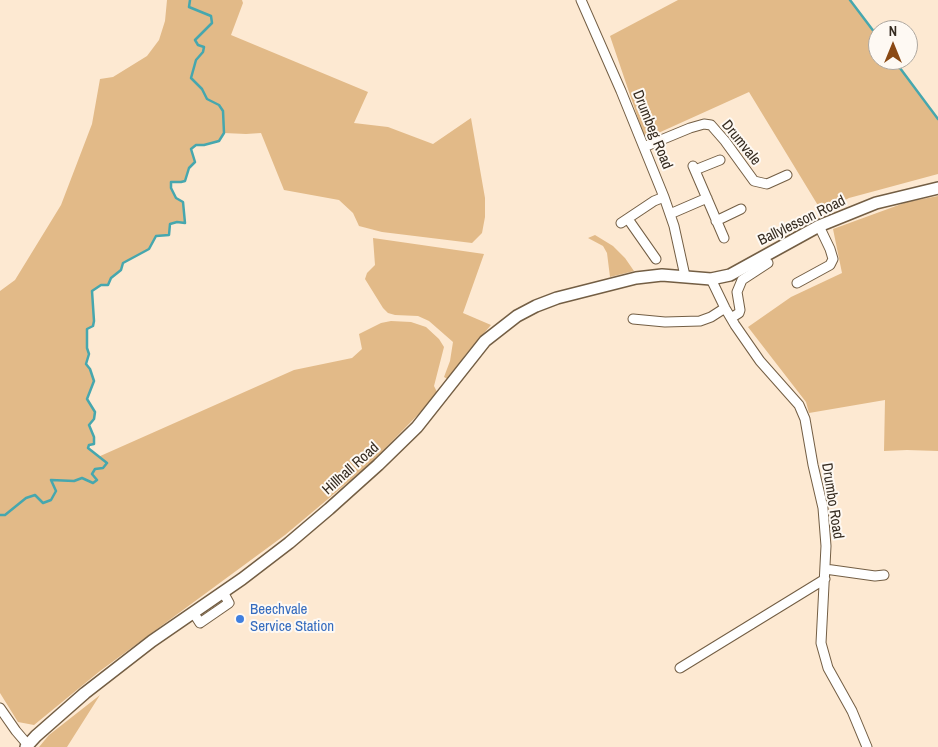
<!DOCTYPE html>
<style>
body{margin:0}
#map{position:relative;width:938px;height:747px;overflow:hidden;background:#fde9d2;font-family:"Archivo Narrow",sans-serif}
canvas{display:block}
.north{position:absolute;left:868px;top:20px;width:50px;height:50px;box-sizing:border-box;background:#fef9f3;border:1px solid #aea79f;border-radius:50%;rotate:0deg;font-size:14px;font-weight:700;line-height:20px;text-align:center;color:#352b20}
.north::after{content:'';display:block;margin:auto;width:18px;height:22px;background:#8a4914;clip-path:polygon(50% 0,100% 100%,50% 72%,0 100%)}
</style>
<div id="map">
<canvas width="938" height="747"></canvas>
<div class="north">N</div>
</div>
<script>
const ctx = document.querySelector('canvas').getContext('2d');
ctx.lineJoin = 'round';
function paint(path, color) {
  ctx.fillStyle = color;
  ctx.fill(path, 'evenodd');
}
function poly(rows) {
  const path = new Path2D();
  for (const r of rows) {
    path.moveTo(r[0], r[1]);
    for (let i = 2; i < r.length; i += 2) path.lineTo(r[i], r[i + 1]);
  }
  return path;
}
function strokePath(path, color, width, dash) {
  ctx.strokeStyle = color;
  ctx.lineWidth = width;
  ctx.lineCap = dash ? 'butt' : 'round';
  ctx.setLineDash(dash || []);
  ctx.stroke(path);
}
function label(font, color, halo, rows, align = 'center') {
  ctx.font = font + ' "Archivo Narrow",sans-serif';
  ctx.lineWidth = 4;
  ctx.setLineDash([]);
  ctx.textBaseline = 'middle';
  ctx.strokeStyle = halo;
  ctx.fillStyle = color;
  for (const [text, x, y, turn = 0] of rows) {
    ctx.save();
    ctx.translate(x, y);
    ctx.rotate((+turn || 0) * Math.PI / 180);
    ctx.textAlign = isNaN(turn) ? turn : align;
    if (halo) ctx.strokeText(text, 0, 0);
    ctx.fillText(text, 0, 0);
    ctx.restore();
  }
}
const green = poly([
 [167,0,242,0,243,3,231,35,368,92,354,123,388,127,433,144,471,118,485,198,485,217,482,233,472,243,382,232,359,226,353,213,339,200,284,190,261,133,246,134,224,133,219,141,204,145,196,145,191,149,195,162,189,168,185,181,171,182,171,188,176,198,183,202,185,223,177,222,170,224,169,235,156,236,149,249,123,263,121,270,111,278,108,285,101,285,92,291,94,321,93,326,87,329,87,348,89,354,86,364,90,369,94,381,87,399,95,412,94,419,89,425,94,437,94,444,89,445,88,448,98,457,294,370,352,358,362,349,359,334,381,323,391,321,411,322,426,327,439,339,444,347,434,386,438,394,371,463,285,535,100,671,34,725,18,722,0,693,0,291,15,280,61,205,92,124,100,79,113,77,147,56,159,40,165,21],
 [678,0,850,0,878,37,878,60,894,60,938,119,938,174,849,198,822,212,749,92,645,139,610,36],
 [938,196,938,451,907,450,884,451,885,400,809,413,806,402,748,327,791,297,842,273,833,229,907,202],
 [595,235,613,246,625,258,634,271,610,277,607,253,603,246,588,238],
 [373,238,484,254,463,313,491,325,466,354,449,380,444,377,450,361,453,342,429,321,418,316,395,315,388,313,383,308,365,279,367,273,375,265],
 [100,695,67,747,39,747,49,735]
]);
const stream = poly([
 [850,0,878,37],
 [894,60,938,119],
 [0,515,5,515,26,498,35,495,43,503,51,500,56,491,51,480,74,481,82,478,93,483,97,480,92,474,95,469,103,468,107,463,88,448,89,445,94,444,94,437,89,425,94,419,95,412,87,399,94,381,90,369,86,364,89,354,87,348,87,329,93,326,94,321,92,291,101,285,108,285,111,278,121,270,123,263,149,249,156,236,169,235,170,224,177,222,185,223,183,202,176,198,171,188,171,182,181,182,185,181,189,168,195,162,191,149,196,145,204,145,219,141,224,133,223,111,219,105,207,99,202,89,191,78,196,60,203,52,204,47,198,45,195,40,212,23,211,16,189,7,190,0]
]);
const minor = poly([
 [581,0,621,91,664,197,674,226,685,276],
 [644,147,690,128,704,124,711,125,725,141,754,181,767,184,787,175],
 [693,166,724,238],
 [695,170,720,160],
 [670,214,707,198],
 [628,219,656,259],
 [716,221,741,209],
 [621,223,654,201,664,197],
 [711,279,725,308,735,325,760,361,799,405,805,419,813,465,823,508,826,546,821,643,828,668,852,711,867,747],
 [797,283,830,265,833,259,830,249,819,226],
 [731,318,739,313,740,310,737,292,742,280,768,263],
 [633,319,665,322,700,321,711,317,725,308],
 [825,569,875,576,884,575],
 [193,612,200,623,229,603,223,592],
 [680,668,825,579],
 [0,708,16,731,28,745]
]);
const major = poly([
 [26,747,36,736,85,693,152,641,242,579,289,543,329,509,378,465,417,427,485,341,517,316,536,306,557,298,636,278,662,275,711,279,730,275,819,226,876,203,938,188]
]);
const markers = [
 [240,619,5,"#3f7fe0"]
];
const streetNames = [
 ["Drumbeg Road",652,130,68],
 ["Drumvale",741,143,51],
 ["Ballylesson Road",802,221,-26],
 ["Hillhall Road",351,469,-42],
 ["Drumbo Road",832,501,81]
];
const shopNames = [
 ["Beechvale",250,610],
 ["Service Station",250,627]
];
paint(green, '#e2ba88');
strokePath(stream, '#46a7ae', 2.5);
strokePath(minor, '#735e44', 11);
strokePath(major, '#735e44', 14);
strokePath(minor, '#fff', 9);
strokePath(major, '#fff', 11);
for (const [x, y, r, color] of markers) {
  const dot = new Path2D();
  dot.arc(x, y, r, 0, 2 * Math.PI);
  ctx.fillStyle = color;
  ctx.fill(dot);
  strokePath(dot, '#fef9f3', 2);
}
label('15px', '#352b20', '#fef9f3', streetNames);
label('15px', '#366cbe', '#fef9f3', shopNames, 'left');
</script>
